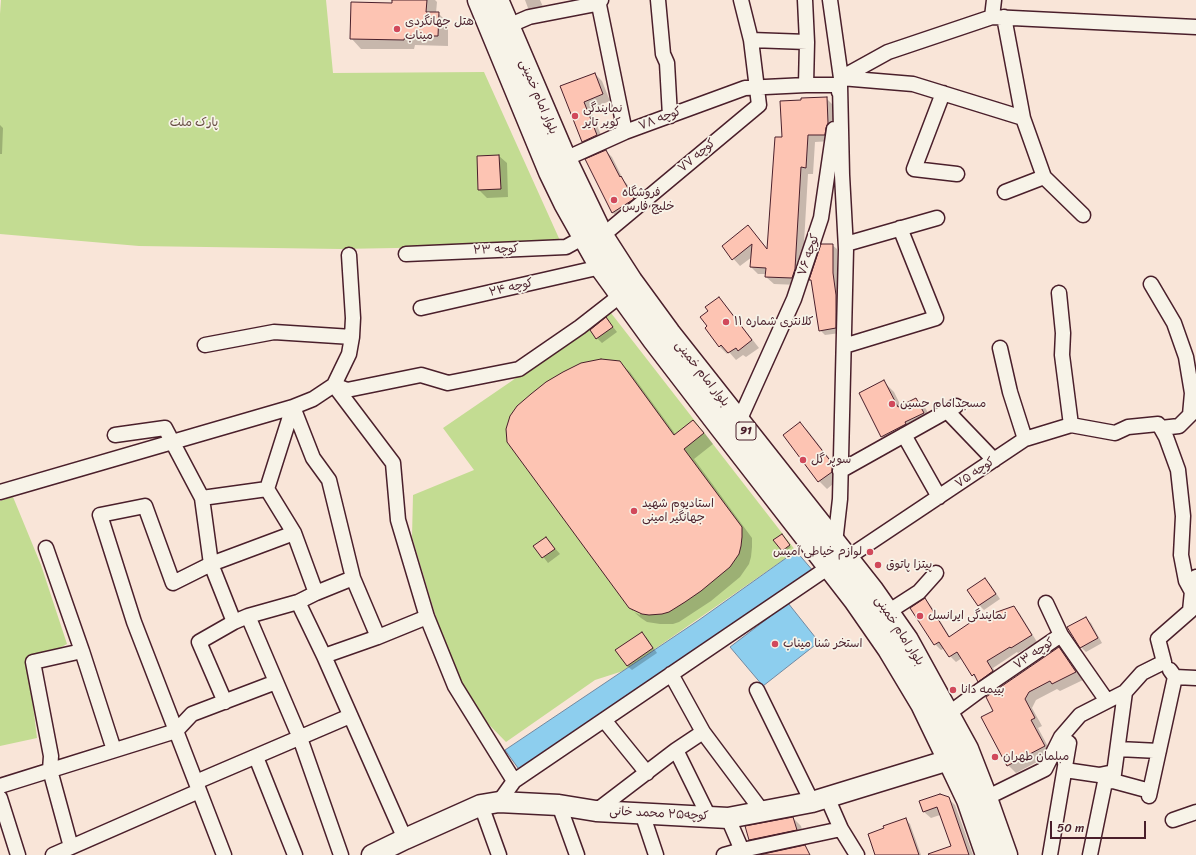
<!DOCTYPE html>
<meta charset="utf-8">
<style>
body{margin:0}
#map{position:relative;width:1196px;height:855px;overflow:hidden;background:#f9e5d8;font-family:Sriracha,sans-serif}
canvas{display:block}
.scale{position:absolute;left:1050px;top:821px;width:96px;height:18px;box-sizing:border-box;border:2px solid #4a1f2b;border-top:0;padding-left:5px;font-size:12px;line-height:14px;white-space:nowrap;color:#4a1f2b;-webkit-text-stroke:3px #f7f3e8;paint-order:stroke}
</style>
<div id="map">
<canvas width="1196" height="855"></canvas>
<div class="scale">50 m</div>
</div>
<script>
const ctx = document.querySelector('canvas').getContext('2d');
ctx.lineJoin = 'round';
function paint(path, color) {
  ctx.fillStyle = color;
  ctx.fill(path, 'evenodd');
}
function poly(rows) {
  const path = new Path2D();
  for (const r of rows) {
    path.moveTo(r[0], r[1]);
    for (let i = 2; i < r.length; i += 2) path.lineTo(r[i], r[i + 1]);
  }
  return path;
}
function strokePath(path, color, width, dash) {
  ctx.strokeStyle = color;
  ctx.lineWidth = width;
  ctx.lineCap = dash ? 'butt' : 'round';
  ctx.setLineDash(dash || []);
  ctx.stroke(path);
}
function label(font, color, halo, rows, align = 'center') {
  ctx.font = font + ' Sriracha,"Playpen Sans Arabic",sans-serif';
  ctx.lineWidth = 3.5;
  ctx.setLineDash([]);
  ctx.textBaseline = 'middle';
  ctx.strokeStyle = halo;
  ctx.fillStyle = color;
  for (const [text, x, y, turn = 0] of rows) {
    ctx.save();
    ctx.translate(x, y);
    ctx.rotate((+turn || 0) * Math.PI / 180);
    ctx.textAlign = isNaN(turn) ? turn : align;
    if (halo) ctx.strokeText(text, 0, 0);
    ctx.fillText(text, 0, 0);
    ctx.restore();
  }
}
const green = poly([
 [1,0,326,0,333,73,484,72,562,245,340,249,139,246,0,234,0,14],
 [611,313,796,551,623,671,595,680,506,742,459,694,412,537,413,495,474,470,443,428],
 [13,497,41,565,67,644,28,664,37,738,0,746,0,501]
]);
const water = poly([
 [796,551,814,572,521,772,505,750,699,620,796,551],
 [788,603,819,642,763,686,730,647,788,603]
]);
const shadow = poly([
 [393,0,435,0,437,2,436,13,438,13,448,23,448,46,415,45,414,49,361,49,351,38,393,4],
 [525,0,540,0,544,9,532,13,528,8],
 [595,74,602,81,610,101,590,109,604,142,590,148,583,141,562,86],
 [826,98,833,105,834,131,831,141,815,142,813,174,808,174,802,277,799,285,774,284,766,277,767,274,758,274,751,267,752,257,740,266,723,247,748,227,768,250,783,138],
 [0,125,3,128,2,154,0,154],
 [606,151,612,157,624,181,627,184,639,205,620,219,613,213,586,160],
 [499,156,507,163,508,197,487,198,479,190,478,157],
 [832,245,837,249,837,278,841,301,840,333,825,335,820,330,812,280],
 [719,298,726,306,759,348,746,357,743,355,736,360,729,352,727,354,719,346,709,326,709,311],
 [606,318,617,332,602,343,597,338],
 [619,362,630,372,676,435,693,421,703,431,713,444,694,459,752,538,752,547,751,557,749,564,740,577,711,601,679,622,673,624,660,624,647,622,641,618,634,612,640,615,640,613,633,609,633,611,630,608],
 [884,382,894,392,901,406,916,399,926,409,933,424,892,446,882,436],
 [800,423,808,431,840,472,839,479,827,489,819,481],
 [784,537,791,547,785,552,783,550],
 [546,538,560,554,548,563,535,546],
 [985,579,990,584,1000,599,984,610,979,605],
 [925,600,931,606,950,637,1014,607,1020,614,1037,642,1018,653,1017,652,993,668,999,677,984,687,973,675,962,658,956,662,950,656,945,648,941,650,935,644],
 [1086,618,1091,623,1102,643,1086,652,1081,647,1068,628],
 [642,633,647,638,657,653,632,670,627,666],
 [1059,648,1066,656,1083,680,1060,691,1057,689,1036,700,1032,708,1042,726,1038,728,1052,754,1016,773,1008,765,994,711],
 [948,798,955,805,973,855,927,855,952,846,940,815,931,818,924,812,921,801],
 [793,818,801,826,804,837,757,847,750,839],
 [905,819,910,824,921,855,876,855]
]);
const building = poly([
 [392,0,427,0,426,12,439,12,438,36,405,36,404,40,350,39,351,2,392,3,392,0],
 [595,73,603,94,584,102,597,135,582,142,560,86,595,73],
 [827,97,828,123,826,128,825,135,808,135,806,168,801,167,795,269,792,278,765,277,766,268,750,267,752,244,732,260,722,246,748,225,767,249,775,137,782,137,780,101,801,100,801,98,827,97],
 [606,150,620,177,621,176,634,199,612,213,585,159,606,150],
 [499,155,501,189,478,190,477,156,499,155],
 [821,244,833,244,833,273,836,295,836,328,819,331,811,280,809,280,821,244],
 [719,297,752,340,738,351,736,348,728,353,721,345,719,347,705,328,707,326,700,317,708,311,705,307,719,297],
 [606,317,613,327,596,339,590,330,606,317],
 [601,359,620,361,674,435,693,420,704,433,684,449,742,527,742,537,741,546,739,554,730,567,701,591,685,602,669,612,662,614,649,615,642,614,629,608,507,442,506,429,510,416,517,406,531,394,546,382,563,372,581,363,601,359],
 [884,380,898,407,916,398,924,413,905,422,906,424,881,437,859,393,884,380],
 [800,422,832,463,832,472,818,482,783,435,800,422],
 [782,534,790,545,782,551,773,540,782,534],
 [546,537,555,549,542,558,533,546,546,537],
 [985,578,996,594,978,606,967,590,985,578],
 [925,598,949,637,974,620,1014,606,1032,635,1011,648,1010,647,987,661,993,671,978,682,974,674,972,676,957,652,949,657,939,642,934,645,910,608,925,598],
 [1086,617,1098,638,1080,648,1067,627,1086,617],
 [642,632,653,648,627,666,615,650,642,632],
 [1059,647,1076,672,1052,684,1050,681,1029,692,1025,699,1035,718,1031,720,1045,746,1007,766,981,717,993,711,986,697,1059,647],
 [940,794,949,797,969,855,929,855,928,854,951,846,937,807,923,812,919,801,940,794],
 [793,817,797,830,749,840,745,826,793,817],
 [906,818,919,855,875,855,868,834,884,828,883,826,906,818],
 [805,845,810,855,759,855,805,845]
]);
const street = poly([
 [598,0,625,132],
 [658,0,663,54,667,63,670,116],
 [805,0,807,42,806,85],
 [830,0,841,78,913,84,1023,118,1004,17],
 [992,17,994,0],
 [508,26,529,17,591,5,601,0],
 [751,40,807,42],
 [839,92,841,78,888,52,992,17,1196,27],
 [943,93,914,169,957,174],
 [1023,118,1044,177,1083,215],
 [565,159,625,132,745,88,806,85,840,85,842,175,846,249,840,499,835,543],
 [1005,192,1044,177],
 [602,236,759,105,751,40,741,0],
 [846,244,937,218],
 [406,254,566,247,584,237],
 [1151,284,1174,323,1186,357,1192,393,1190,415,1179,426,1161,428,1166,437,1178,470,1183,516,1181,555,1186,581,1192,592],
 [1059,293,1063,333,1062,355,1071,425],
 [421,308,601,267],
 [205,345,274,332,352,337],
 [844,346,936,318,900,228],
 [334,385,393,463,398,520,427,617,455,686,514,781],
 [334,385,347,390,421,375,448,383,519,369,580,327,621,295],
 [293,407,313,458,329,480,353,578,378,637],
 [293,407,267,489,294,533,316,593],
 [947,411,994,460],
 [739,421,794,299,821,218,834,129],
 [115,435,165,428,202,498,211,564,234,622],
 [904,435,939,497],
 [1025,439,1071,425,1115,433,1128,427,1158,424,1161,428],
 [840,471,956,406],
 [0,492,293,407,313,399,334,385,349,354,352,337,353,318,349,255],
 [202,498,267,489],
 [46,548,82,651],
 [298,602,324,656,405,839],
 [1046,603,1061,635,1107,701],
 [888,612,919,592,936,573],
 [248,616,300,738,341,855],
 [324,656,378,637,427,617],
 [1170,670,1175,677,1196,678],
 [671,674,703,732,762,811],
 [757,690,812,802],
 [225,702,199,642,234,622,248,616,298,602,316,593,353,578],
 [948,714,979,691,1061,635],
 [604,720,647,773],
 [703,732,676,750,709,817],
 [1118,749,1159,751],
 [256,757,295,855],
 [1065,770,1099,775,1114,772],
 [1113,781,1150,791],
 [196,782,350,716],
 [0,786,176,731,192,714,276,682],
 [1149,796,1175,677],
 [0,798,18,855],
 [986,798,1045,769,1061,737,1080,715,1125,692,1142,673,1164,662,1158,639,1190,611,1193,581,1196,577],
 [499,802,514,781,829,567,847,558,1025,439,1010,392,1000,348],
 [481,805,499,855],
 [559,805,577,855],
 [596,811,676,750],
 [642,813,656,855],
 [728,818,744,855],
 [1173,820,1196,812],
 [841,829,857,855],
 [71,847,50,770,51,756,33,662,82,651,114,750],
 [53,855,199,791],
 [224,855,134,622,100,515,145,506,173,583,211,564,294,533],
 [724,855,742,850,841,829,827,797],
 [1050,855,1069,743,1061,737],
 [1090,855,1105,782,1113,781,1125,692]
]);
const secondary = poly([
 [372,855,405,839,481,805,499,802,559,805,596,811,728,818,812,802,949,760]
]);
const primary = poly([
 [479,0,550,172,565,203,601,267,654,340,720,426,855,600,889,649,922,704,949,760,968,800,987,855],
 [497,0,565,159,602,236,631,281,669,333,872,590,907,640,967,749,983,790,1006,855]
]);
const markers = [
 [397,29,4,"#d1495b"],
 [575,116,4,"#d1495b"],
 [614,200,4,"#d1495b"],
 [726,322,4,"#d1495b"],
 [892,404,4,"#d1495b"],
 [803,460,4,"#d1495b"],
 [634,511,4,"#d1495b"],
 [870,552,4,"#d1495b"],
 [878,565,4,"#d1495b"],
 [920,616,4,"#d1495b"],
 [775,644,4,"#d1495b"],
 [953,690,4,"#d1495b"],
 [995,757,4,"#d1495b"]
];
const shields = [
 [746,431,20]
];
const shieldNames = [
 ["91",746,431]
];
const poiNames = [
 ["هتل جهانگردی",405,22],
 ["میناب",405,36],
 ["نمایندگی",583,109],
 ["کویر تایر",583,123],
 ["فروشگاه",622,193],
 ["خلیج فارس",622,207],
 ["کلانتری شماره ۱۱",734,322],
 ["مسجدامام حسین",900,404],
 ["سوپر گل",811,460],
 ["استادیوم شهید",642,504],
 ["جهانگیر امینی",642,518],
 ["لوازم خیاطی آمیس",862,552,"right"],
 ["پیتزا پاتوق",886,565],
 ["نمایندگی ایرانسل",928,616],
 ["استخر شنا میناب",783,644],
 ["بییمه دانا",961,690],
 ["مبلمان طهران",1003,757]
];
const streetNames = [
 ["بلوار امام خمینی",538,97,67],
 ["کوچه ۷۸",660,119,-21],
 ["کوچه ۷۷",697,156,-40],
 ["کوچه ۲۳",496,250,-2],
 ["کوچه ۷۶",809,255,-71],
 ["کوچه ۲۴",511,288,-13],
 ["بلوار امام خمینی",702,374,52],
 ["کوچه ۷۵",975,473,-34],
 ["بلوار امام خمینی",899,631,57],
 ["کوچه ۷۳",1034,654,-34],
 ["کوچه۲۵ محمد خانی",659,814,3]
];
const parkNames = [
 ["پارک ملت",194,123]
];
paint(green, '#c3dc92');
paint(water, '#8dceee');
strokePath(water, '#7288a0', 1);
paint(shadow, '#0003');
paint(building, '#fdc4b3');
strokePath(building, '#4a1f2b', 1);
strokePath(street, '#4a1f2b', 17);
strokePath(secondary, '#4a1f2b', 23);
strokePath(primary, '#4a1f2b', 25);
strokePath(street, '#f7f3e8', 14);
strokePath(secondary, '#f7f3e8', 20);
strokePath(primary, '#f7f3e8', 22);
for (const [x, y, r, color] of markers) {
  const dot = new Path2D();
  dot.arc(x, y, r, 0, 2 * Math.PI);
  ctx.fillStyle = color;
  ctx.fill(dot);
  strokePath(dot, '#f7f3e8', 1.5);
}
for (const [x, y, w] of shields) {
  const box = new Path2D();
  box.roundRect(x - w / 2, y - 9, w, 18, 3);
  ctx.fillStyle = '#f7f3e8';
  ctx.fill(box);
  strokePath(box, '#4a1f2b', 1);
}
label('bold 11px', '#4a1f2b', null, shieldNames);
label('12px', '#4a1f2b', '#f7f3e8', poiNames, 'left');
label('12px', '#4a1f2b', '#f7f3e8', streetNames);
label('12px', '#684e45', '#f7f3e8', parkNames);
</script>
